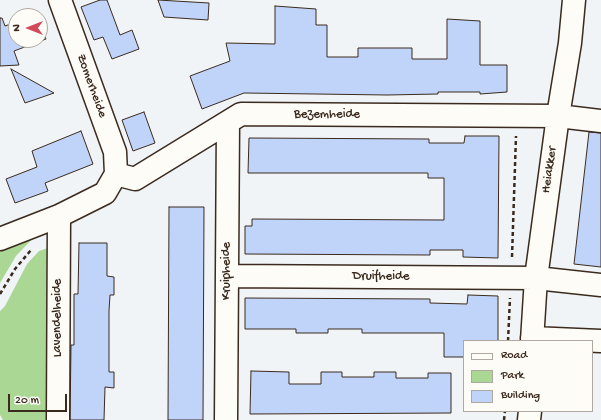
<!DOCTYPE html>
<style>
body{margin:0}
#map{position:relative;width:601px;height:420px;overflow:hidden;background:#f1f4f7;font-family:"Gochi Hand",sans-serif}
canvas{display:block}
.legend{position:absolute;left:463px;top:340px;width:130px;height:72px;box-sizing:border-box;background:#fdfcf7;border:1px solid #afa8a0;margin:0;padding:5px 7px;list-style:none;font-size:12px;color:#3b2a1e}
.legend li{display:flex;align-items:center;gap:8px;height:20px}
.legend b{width:20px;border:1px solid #afa8a0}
.north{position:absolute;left:8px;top:8px;width:40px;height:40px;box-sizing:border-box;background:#fdfcf7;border:1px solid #afa8a0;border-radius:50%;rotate:270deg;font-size:11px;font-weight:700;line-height:16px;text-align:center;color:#3b2a1e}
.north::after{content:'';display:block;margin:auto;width:14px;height:18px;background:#d1495b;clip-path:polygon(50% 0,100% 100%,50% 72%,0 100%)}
.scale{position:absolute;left:8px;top:394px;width:59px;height:18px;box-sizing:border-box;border:2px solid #3b2a1e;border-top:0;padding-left:5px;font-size:12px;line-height:14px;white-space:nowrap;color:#3b2a1e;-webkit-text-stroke:3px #fdfcf7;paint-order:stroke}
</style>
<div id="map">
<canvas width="601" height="420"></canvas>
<ul class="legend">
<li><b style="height:5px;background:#fdfcf7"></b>Road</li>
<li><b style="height:11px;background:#abd795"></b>Park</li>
<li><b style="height:11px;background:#c0d4f9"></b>Building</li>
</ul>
<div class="north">N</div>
<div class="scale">20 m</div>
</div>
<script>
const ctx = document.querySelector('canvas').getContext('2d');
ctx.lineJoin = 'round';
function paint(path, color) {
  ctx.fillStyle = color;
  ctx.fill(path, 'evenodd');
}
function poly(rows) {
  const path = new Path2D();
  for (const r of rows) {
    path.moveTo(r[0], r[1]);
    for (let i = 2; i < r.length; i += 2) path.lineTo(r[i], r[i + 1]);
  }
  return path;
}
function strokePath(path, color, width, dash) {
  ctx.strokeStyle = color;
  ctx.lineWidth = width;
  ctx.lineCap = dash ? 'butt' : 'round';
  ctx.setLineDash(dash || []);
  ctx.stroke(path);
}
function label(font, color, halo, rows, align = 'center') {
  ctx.font = font + ' "Gochi Hand",sans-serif';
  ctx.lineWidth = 3;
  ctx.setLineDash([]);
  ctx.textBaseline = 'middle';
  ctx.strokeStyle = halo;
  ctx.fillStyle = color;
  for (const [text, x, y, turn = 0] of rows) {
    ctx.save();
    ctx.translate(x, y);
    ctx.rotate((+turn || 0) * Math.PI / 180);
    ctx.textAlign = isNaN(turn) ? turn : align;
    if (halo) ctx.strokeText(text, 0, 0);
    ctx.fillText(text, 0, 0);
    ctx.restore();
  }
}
const green = poly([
 [35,236,16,256,0,283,0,249],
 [48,248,49,420,3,420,0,415,0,311,5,306,27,264,39,251]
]);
const building = poly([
 [100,0,107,0,120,35,132,30,139,49,112,59,103,37,94,40,81,7,100,0],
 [158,0,209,3,208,20,164,17,158,0],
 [275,6,316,9,316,25,327,25,327,57,358,57,358,48,412,48,412,59,447,59,447,19,480,21,480,65,507,65,507,92,480,94,480,92,438,92,438,94,387,95,244,93,202,109,190,76,230,61,226,43,275,44,275,6],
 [0,18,2,18,5,26,16,22,16,40,40,40,40,24,46,39,14,51,19,65,0,66,0,18],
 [11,69,54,93,25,103,11,69],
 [144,112,155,143,133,151,122,120,144,112],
 [81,131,93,164,45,183,48,191,15,203,6,179,37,167,32,151,81,131],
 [589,132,601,133,601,267,574,264,589,132],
 [465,136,499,136,498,258,463,257,463,250,430,250,430,255,245,254,245,226,252,226,252,219,444,220,444,178,428,178,428,173,248,173,249,138,429,139,429,143,464,143,465,136],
 [169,207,204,207,203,420,168,420,169,207],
 [79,243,107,243,107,276,114,277,114,295,110,295,109,311,109,372,114,372,114,388,105,387,104,420,70,420,71,345,74,345,74,294,78,294,79,243],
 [468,295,498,296,498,341,464,341,464,357,444,357,444,333,362,333,362,329,328,329,328,333,296,333,296,329,245,329,245,298,430,299,430,303,467,304,468,295],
 [251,371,289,372,289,384,321,384,321,372,342,372,342,377,374,377,374,372,396,372,396,378,428,378,428,373,451,373,451,413,250,414,251,371]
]);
const path = poly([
 [512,257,516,136],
 [0,294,15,269,31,250],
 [508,341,510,298],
 [504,420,505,411]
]);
const minor = poly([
 [60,0,115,152,116,174],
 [116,174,135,179,241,114,558,116,601,121],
 [0,239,59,216,105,193,116,174],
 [227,276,536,278,601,285],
 [532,338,601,341],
 [532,341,536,278,558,116,570,43,574,0],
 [58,420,59,216],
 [226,420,228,122],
 [529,420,530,411]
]);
const streetNames = [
 ["Zomerheide",91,86,70],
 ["Bezemheide",327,115],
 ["Heiakker",550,170,-82],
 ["Kruipheide",227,271,-90],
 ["Druifheide",381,277],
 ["Lavendelheide",58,318,-90]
];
paint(green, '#abd795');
paint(building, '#c0d4f9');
strokePath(building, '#3b2a1e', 1);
strokePath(minor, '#3b2a1e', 25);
strokePath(path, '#3b2a1e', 2.5, [4, 3]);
strokePath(minor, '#fdfcf7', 22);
label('13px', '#3b2a1e', '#fdfcf7', streetNames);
</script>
